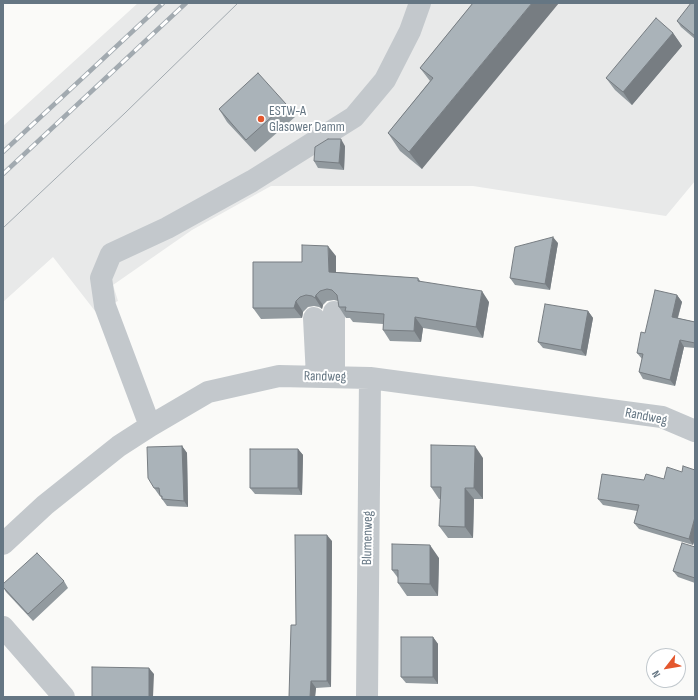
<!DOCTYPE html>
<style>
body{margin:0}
#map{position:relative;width:698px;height:700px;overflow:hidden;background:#fafaf8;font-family:"Sofia Sans Condensed",sans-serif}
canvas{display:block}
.frame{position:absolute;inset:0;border:4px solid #657683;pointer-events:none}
.north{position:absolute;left:646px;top:648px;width:40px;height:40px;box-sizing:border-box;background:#fff;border:1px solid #c1c8cd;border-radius:50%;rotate:239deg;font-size:11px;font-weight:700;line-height:16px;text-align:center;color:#657683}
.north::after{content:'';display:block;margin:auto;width:14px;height:18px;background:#e4572e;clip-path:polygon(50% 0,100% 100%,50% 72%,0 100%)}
</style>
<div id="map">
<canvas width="698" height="700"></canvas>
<div class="frame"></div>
<div class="north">N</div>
</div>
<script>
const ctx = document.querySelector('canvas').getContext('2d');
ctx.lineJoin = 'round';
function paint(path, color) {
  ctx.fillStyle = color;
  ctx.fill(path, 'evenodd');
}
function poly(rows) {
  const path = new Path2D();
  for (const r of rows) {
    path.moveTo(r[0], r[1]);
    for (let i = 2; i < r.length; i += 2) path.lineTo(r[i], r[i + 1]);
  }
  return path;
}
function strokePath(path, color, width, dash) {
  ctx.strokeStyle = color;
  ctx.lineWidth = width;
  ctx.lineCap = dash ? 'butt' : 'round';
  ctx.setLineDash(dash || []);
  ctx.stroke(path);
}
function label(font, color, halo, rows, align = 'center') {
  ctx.font = font + ' "Sofia Sans Condensed",sans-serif';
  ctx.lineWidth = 4;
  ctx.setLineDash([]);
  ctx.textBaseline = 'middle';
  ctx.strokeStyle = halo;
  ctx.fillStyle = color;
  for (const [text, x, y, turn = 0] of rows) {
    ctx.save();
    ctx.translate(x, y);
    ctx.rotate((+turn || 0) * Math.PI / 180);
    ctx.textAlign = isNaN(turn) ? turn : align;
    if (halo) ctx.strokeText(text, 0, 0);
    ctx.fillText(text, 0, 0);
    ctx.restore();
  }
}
const built = poly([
 [138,3,695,3,695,181,666,216,473,186,271,186,192,230,113,285,118,301,95,311,53,257,3,302,3,126]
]);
const minor = poly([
 [314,318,317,377],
 [334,377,334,312],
 [150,426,105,306,101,278,111,254,167,228,252,181,354,117,385,80,410,31,420,3],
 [3,544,45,505,119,446,150,426,208,392,279,376,370,378,662,417,695,431],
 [3,627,64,697],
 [367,697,370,378]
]);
const tram = poly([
 [3,228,125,113,238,3]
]);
const rail = poly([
 [3,152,163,3],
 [3,174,186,3]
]);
const wall = poly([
 [473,3,422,169,400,151,388,133,430,81,420,68],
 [695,3,695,39,681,27,677,21],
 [673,33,682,46,632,105,615,90,606,78],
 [286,104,295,117,255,152,227,122,219,109],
 [345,146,344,170,318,168,314,161],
 [558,243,550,290,515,285,510,278],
 [336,256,336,272,418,278,421,282,489,302,483,338,423,328,421,342,390,341,383,330,383,324,353,322,350,318,346,318,339,307,338,301,334,300,327,301,323,305,322,309,319,307,314,306,308,307,303,312,302,318,261,319,253,308,302,262],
 [677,295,682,302,678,318,695,322,695,348,684,347,675,386,643,379,639,372,642,359,637,353,645,333],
 [588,311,593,318,586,356,543,348,538,342],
 [182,446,187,453,188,507,167,506,162,499,160,495,159,495,154,488],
 [298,449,303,455,302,495,255,494,250,488],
 [483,458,483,499,474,499,473,538,448,538,439,526,441,499,439,499,431,487],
 [695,470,695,539,693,545,639,529,634,523,637,511,603,505,598,499,644,480,664,479,682,472],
 [332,541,331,687,316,688,315,697,289,697,296,625],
 [695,547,695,583,678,577,673,571],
 [439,558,438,596,407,596,398,583,398,578,392,570],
 [64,581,68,588,33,621,6,592,3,587],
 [433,637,438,644,438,684,406,683,401,677]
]);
const shadedWall = poly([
 [532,3,559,3,422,169,409,152],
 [673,33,682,46,632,105,623,92],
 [341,139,345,146,344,170,339,163],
 [553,237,558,243,550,290,545,284],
 [328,246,336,256,336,282,329,272],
 [482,291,489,302,483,338,476,327],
 [316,295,323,305,322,309,315,298],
 [677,295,682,302,676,323,672,317],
 [296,301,303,312,302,318,294,308],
 [588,311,593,318,586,356,581,350],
 [415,317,423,328,421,342,414,331],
 [680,340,684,347,675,386,670,380],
 [182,446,187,453,188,507,184,501],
 [475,446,483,458,483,499,474,488],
 [298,449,303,455,302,495,298,488],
 [465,488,474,499,473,538,465,527],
 [695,517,695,539,693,545,689,539],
 [327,535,332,541,331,687,327,681],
 [430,545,439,558,438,596,430,584],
 [433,637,438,644,438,684,433,677],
 [149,668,154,674,153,697,149,697],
 [311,681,316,688,315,697,310,697]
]);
const building = poly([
 [473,3,532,3,409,152,388,133,433,78,420,68,473,3],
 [691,3,695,3,695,36,677,21,691,3],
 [656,18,673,33,623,92,606,78,656,18],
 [258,73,286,104,246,140,219,109,258,73],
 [328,139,341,139,339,163,314,161,315,147,328,139],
 [553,237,545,284,510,278,515,247,553,237],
 [302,245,328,246,329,272,418,278,418,281,482,291,476,327,415,317,414,331,383,330,384,314,345,311,346,307,339,307,337,295,332,290,327,289,320,291,316,295,315,298,312,296,306,295,300,297,296,301,294,308,253,308,253,262,302,262,302,245],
 [655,290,677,295,672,317,695,322,695,343,680,340,670,380,639,372,643,354,637,353,641,332,645,333,655,290],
 [545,304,588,311,581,350,538,342,545,304],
 [431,445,475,446,474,488,465,488,465,527,439,526,441,487,431,487,431,445],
 [182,446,184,501,162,499,162,496,160,496,159,488,154,488,148,478,147,447,182,446],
 [250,449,298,449,298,488,250,488,250,449],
 [683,466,695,470,695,517,689,539,634,523,639,505,598,499,602,474,644,480,646,474,664,479,667,467,682,472,683,466],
 [295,535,327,535,327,681,311,681,310,697,289,697,291,625,296,625,295,535],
 [682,543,695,547,695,578,673,571,682,543],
 [392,544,430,545,430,584,398,583,398,570,392,570,392,544],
 [37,553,64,581,28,614,3,587,3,584,37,553],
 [401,637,433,637,433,677,401,677,401,637],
 [92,667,149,668,149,697,92,697,92,667]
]);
const markers = [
 [261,119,4,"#e4572e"]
];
const poiNames = [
 ["ESTW-A",269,111],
 ["Glasower Damm",269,127]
];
const streetNames = [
 ["Randweg",325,377,1],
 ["Randweg",646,417,11],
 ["Blumenweg",368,538,-89]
];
paint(built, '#e8e9e9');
strokePath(minor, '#c3c8cc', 22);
strokePath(tram, '#a2aab0', 1);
strokePath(rail, '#a2aab0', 4.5);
strokePath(rail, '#fff', 3, [9]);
paint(wall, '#929a9f');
paint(shadedWall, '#777d82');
paint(building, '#aab3b9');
strokePath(building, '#777d82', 1);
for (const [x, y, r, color] of markers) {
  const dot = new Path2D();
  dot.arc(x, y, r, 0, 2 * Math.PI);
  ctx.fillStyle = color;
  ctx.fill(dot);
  strokePath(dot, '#fff', 1.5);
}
label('14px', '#657683', '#fff', poiNames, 'left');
label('14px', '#657683', '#fff', streetNames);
</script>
